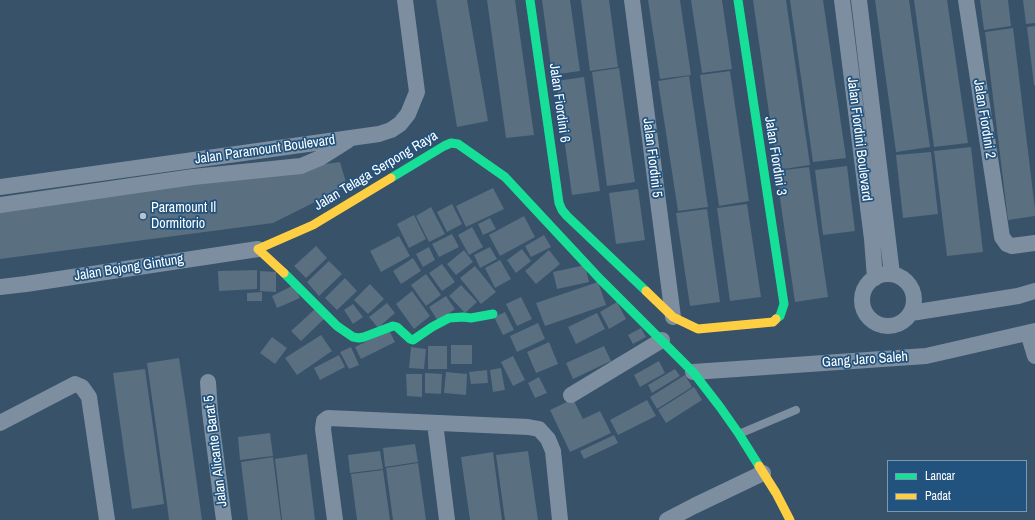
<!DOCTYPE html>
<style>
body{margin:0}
#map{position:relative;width:1035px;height:520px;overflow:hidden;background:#375269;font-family:"Archivo Narrow",sans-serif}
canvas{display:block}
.legend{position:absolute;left:887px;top:460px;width:140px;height:52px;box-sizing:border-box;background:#22537e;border:1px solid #7a98b2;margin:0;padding:5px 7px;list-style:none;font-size:12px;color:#fff}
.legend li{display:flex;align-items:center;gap:8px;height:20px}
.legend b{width:20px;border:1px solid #7a98b2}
</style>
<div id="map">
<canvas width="1035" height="520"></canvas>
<ul class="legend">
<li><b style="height:5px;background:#16e098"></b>Lancar</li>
<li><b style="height:5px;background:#ffcf43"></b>Padat</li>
</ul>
</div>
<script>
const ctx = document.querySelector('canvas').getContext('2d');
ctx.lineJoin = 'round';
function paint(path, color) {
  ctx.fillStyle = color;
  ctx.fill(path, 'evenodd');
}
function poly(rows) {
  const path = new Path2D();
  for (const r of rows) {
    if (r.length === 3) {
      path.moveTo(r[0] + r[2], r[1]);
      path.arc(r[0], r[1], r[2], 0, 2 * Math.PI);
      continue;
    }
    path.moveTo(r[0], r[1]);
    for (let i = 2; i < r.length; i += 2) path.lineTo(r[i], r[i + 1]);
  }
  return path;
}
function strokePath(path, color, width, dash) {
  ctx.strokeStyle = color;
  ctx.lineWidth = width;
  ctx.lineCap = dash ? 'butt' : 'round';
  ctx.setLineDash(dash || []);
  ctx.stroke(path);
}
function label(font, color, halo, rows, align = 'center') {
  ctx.font = font + ' "Archivo Narrow",sans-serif';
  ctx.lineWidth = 3.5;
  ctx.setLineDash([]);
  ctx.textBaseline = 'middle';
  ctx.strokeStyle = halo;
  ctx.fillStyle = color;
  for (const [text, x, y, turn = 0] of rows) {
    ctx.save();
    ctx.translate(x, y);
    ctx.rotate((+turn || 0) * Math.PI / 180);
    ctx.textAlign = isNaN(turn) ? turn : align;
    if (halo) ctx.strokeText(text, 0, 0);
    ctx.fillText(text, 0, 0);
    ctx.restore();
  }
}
const building = poly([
 [436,0,467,0,488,121,457,127],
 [487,0,515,0,534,135,506,138],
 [542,0,570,0,580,71,552,75],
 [581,0,609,0,618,67,590,71],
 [648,0,680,0,691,75,660,79],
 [691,0,722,0,732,69,702,73],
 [753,0,786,0,810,165,777,170],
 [790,0,823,0,846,158,813,162],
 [875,0,909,0,930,147,896,152],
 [914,0,947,0,968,143,934,147],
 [980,0,1008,0,1011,26,984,30],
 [1023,0,1035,0,1035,23,1026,24],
 [1035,26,1035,85,1034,85,1027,27],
 [1013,28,1035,209,1035,216,1008,220,985,32],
 [619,68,635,182,607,186,592,72],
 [730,71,749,201,719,206,700,75],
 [689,76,708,207,678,211,658,81],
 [584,77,600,191,572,195,556,81],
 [971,147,983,252,947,256,934,151],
 [931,152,938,214,903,218,896,155],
 [340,162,347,186,273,223,0,259,0,210],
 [847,166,855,231,823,235,815,170],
 [809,167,828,297,795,302,776,171],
 [493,188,504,209,466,227,456,206],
 [638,189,645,240,616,244,609,193],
 [452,204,462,224,447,232,437,212],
 [747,204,761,297,730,301,717,208],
 [431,207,445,234,429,242,416,216],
 [707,209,720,302,690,306,676,213],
 [414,215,426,239,409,248,397,224],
 [524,216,535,237,500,256,489,235],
 [490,218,496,229,483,235,478,224],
 [472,227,483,247,469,255,458,235],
 [452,234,459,247,439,257,432,244],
 [544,235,551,247,531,257,525,246],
 [399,236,410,256,381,272,370,251],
 [316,246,327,258,306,278,294,266],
 [429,247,435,260,423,267,416,254],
 [490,247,497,259,480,268,474,255],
 [522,249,531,261,516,273,507,260],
 [464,250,473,262,456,275,447,264],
 [549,250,560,264,536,284,525,271],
 [413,258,421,271,401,284,393,271],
 [500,260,511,279,495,288,485,268],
 [329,261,342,274,319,296,307,282],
 [442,264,455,282,442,291,429,273],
 [585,265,589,282,557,289,553,272],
 [475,266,496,292,481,304,460,278],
 [257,270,257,289,219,291,218,271],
 [260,271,276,272,276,292,260,291],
 [426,274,441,295,426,306,411,285],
 [345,278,357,291,337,310,325,298],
 [598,282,606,305,545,326,536,303],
 [370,284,384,299,368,314,354,300],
 [294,285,300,298,277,308,272,296],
 [461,285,477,302,465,313,449,296],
 [412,291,430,316,414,329,396,304],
 [262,292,262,301,247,301,247,293],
 [446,296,455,309,438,321,429,307],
 [521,297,532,319,517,326,506,304],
 [617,302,626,319,609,329,600,312],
 [387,303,395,313,378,328,369,317],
 [353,304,363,317,353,324,344,310],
 [315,309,324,319,301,341,291,331],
 [505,312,514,330,503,335,494,317],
 [597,313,605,329,576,344,568,327],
 [538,323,545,339,517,352,510,336],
 [641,328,646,337,633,344,628,335],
 [389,330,395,342,361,359,355,347],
 [321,335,332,351,297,375,285,358],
 [272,337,287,348,275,364,260,353],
 [549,342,558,364,536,373,527,352],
 [451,345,472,345,472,364,451,364],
 [428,346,447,346,447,369,428,369],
 [604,346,611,361,573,379,566,363],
 [351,347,359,365,349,369,340,352],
 [411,347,426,349,424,369,409,368],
 [339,355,345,367,320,380,314,368],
 [513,356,525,380,513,386,501,362],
 [179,358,186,405,202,520,169,520,167,504,147,363],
 [659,361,665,373,640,387,634,375],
 [501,368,505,390,493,392,490,370],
 [145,369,164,504,132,509,113,373],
 [675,369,680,376,652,393,648,385],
 [487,370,488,383,471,384,469,372],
 [446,372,467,374,466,395,444,393],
 [425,373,442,374,441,394,425,393],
 [406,374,422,374,422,397,407,396],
 [685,375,692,387,657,409,650,397],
 [539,377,547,393,535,398,528,383],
 [694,387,702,400,666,423,658,410],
 [573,399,583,419,600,411,611,433,570,452,550,410],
 [647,400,656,416,618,435,610,420],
 [270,433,273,456,240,460,238,437],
 [614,435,618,443,584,459,580,451],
 [415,444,418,462,385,467,383,448],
 [380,451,383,469,350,473,348,455],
 [528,451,538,520,505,520,496,455],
 [493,452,502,520,470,520,461,457],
 [307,454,315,520,282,520,275,459],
 [273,457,281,520,248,520,241,462],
 [418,463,426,520,393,520,386,468],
 [383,470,390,520,357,520,351,474]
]);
const lane = poly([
 [739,434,796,410]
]);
const street = poly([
 [632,0,673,317],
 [842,0,872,239,875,278],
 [859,0,892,274],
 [966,0,1002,237,1007,244,1012,246,1035,243],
 [0,187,379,134,391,130,400,124,408,114,417,92,405,0],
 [0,205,193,177,301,166,320,158,347,141],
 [888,300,26],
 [0,287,26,284,258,249],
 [911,313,1018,296,1035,291],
 [1028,333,1035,356],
 [693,372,926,356,1035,331],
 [208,382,210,412,224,520],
 [571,395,662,340],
 [0,423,75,384,82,387,89,397,107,520],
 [435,423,447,520],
 [335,520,323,429,324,421,328,418,528,427,539,429,548,439,553,451,560,520],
 [667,520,694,506,763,473]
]);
const fast = poly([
 [530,0,559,203,562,210,567,216,646,291],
 [738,0,784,304,780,316,776,319],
 [391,178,444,146,451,143,458,144,505,177,600,279,693,372,720,407,739,434,759,466],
 [284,273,337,326,353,337,359,338,364,337,393,326,397,327,410,339,413,340,432,327,449,318,463,317,471,318,493,314]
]);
const slow = poly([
 [284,273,258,249,313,225,391,178],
 [646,291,673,317,698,329,773,322,776,319],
 [759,466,776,493,790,520]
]);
const markers = [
 [143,216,4,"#b9c2ca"]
];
const streetNames = [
 ["Jalan Fiordini 6",559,103,82],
 ["Jalan Fiordini 2",984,119,81],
 ["Jalan Fiordini Boulevard",859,139,83],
 ["Jalan Paramount Boulevard",265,150,-8],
 ["Jalan Fiordini 3",775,156,81],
 ["Jalan Fiordini 5",652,158,83],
 ["Jalan Telaga Serpong Raya",376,171,-31],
 ["Jalan Bojong Gintung",129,268,-9],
 ["Gang Jaro Saleh",865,360,-4],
 ["Jalan Alicante Barat 5",216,451,-97]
];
const poiNames = [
 ["Paramount Il",151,208],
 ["Dormitorio",151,224]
];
paint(building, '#5a6f80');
strokePath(lane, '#7c8e9f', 8);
strokePath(street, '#7c8e9f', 16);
strokePath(fast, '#16e098', 9);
strokePath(slow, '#ffcf43', 9);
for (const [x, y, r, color] of markers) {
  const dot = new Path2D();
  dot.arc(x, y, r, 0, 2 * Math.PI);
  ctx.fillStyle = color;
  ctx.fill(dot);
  strokePath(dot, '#22537e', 1.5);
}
label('14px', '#fff', '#22537e', streetNames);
label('14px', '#fff', '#22537e', poiNames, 'left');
</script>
